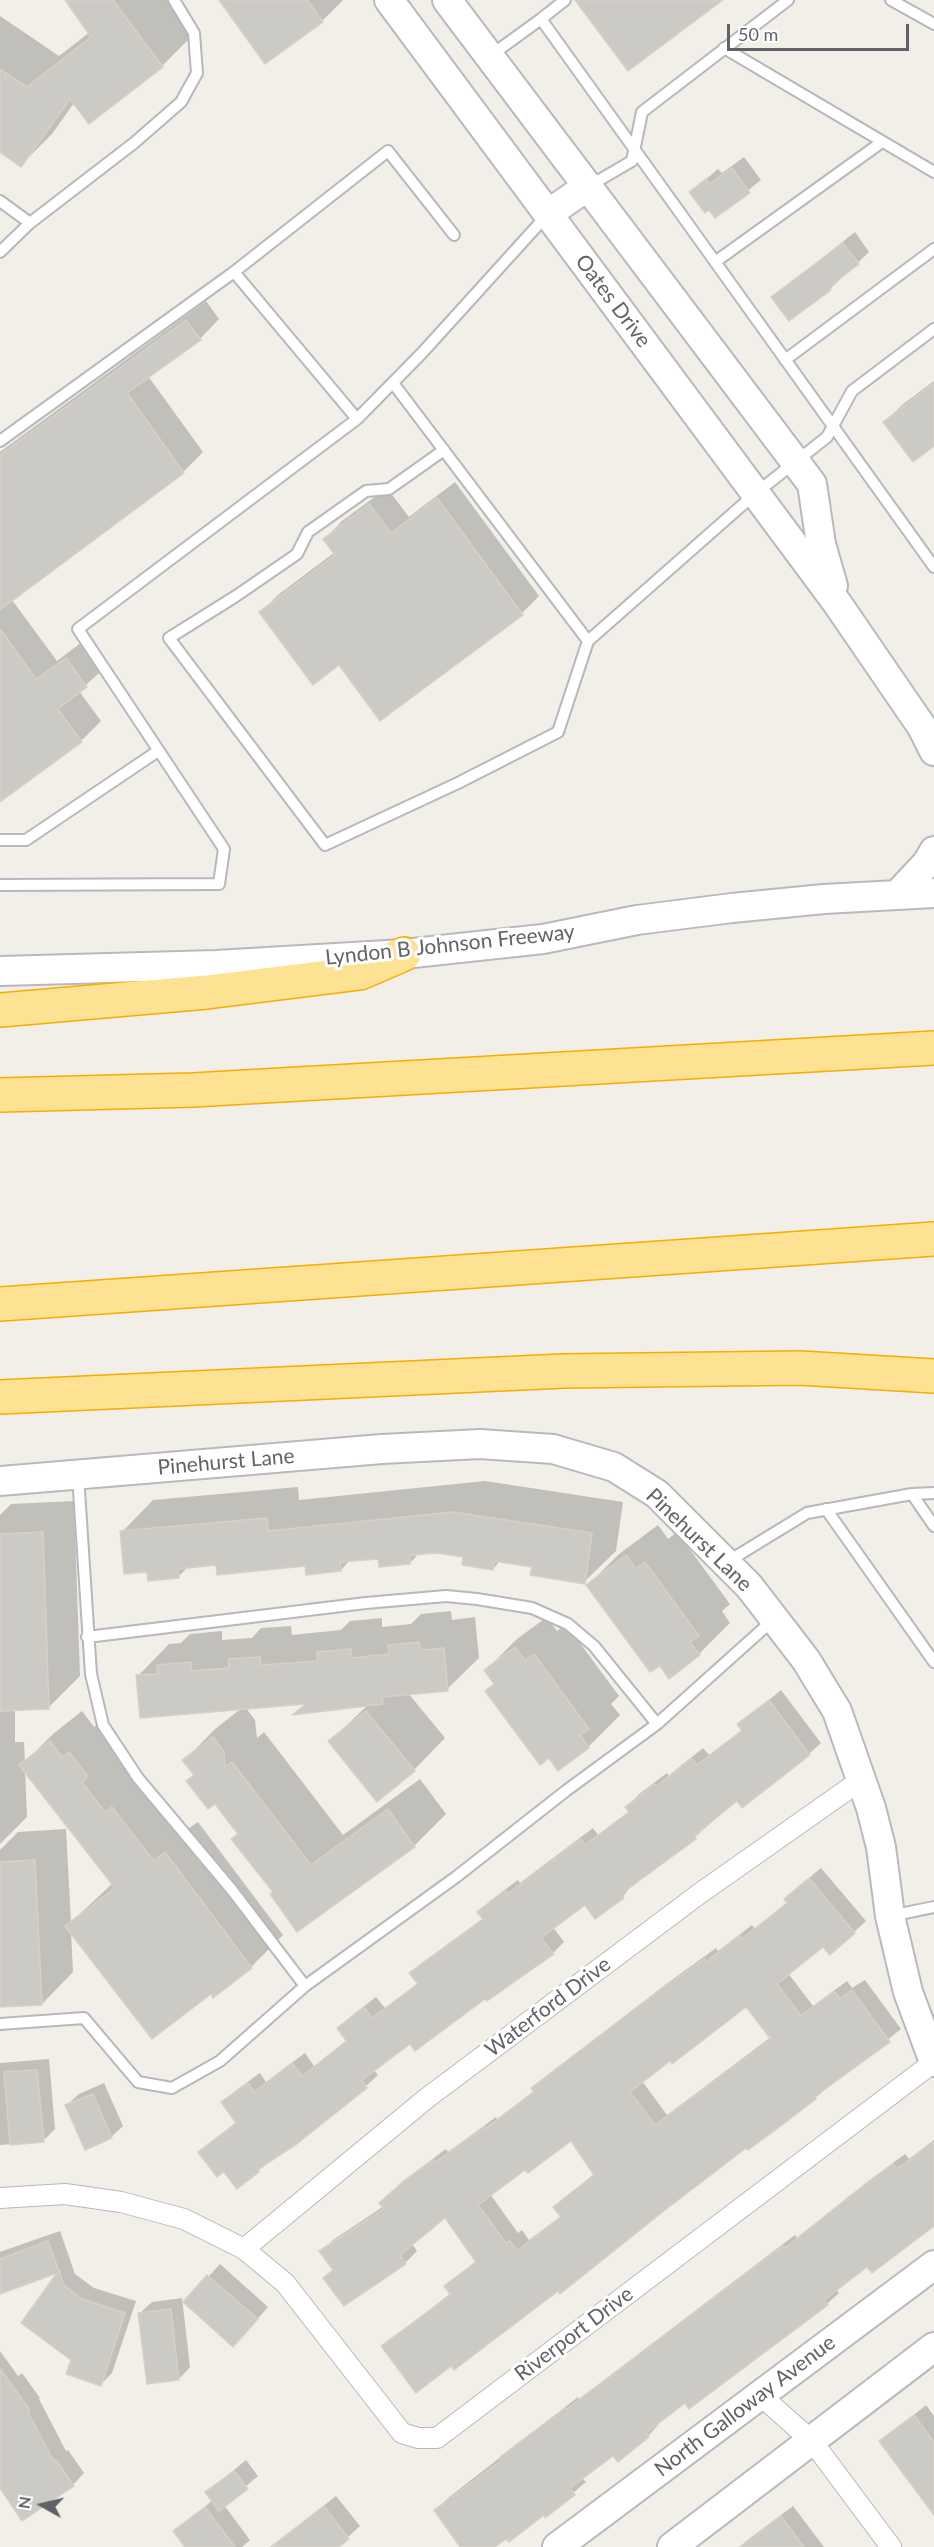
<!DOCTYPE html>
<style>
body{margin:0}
#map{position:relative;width:934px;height:2547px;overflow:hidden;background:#f1efe8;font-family:Lato,sans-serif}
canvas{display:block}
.north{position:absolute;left:12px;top:2475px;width:60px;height:60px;-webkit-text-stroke:4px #fff;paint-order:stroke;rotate:278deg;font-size:16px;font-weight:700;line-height:24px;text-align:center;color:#5f6368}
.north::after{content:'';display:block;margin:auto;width:21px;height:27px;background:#5f6368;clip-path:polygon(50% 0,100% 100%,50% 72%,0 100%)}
.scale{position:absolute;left:727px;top:24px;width:182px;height:27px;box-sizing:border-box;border:3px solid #5f6368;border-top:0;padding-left:8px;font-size:18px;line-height:21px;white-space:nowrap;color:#5f6368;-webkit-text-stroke:4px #fff;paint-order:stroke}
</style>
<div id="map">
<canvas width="934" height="2547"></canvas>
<div class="north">N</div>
<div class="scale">50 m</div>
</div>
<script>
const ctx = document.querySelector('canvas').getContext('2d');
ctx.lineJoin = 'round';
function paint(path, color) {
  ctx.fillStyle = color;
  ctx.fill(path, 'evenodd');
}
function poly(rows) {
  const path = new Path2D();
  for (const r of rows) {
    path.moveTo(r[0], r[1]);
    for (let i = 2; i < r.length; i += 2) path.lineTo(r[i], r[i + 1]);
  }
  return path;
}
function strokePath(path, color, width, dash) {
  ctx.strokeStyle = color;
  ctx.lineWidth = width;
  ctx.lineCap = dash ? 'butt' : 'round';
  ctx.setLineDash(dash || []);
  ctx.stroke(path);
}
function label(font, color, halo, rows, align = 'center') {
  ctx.font = font + ' Lato,sans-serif';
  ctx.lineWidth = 6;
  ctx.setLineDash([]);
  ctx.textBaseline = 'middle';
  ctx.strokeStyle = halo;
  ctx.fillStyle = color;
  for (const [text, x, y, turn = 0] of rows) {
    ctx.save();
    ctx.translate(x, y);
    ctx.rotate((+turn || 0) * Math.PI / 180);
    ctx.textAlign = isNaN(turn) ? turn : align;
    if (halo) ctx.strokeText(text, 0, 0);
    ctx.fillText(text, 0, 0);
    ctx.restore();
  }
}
const shadow = poly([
 [66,0,168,0,194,34,162,66,89,122,74,103,52,134,21,165,0,151,0,16,59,56,90,32],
 [221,0,343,0,322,21,265,62],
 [744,157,761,180,716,216,691,192,718,169,722,173],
 [855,232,869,252,830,289,773,297],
 [206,301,219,319,200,339,148,376,203,452,183,472,61,561,12,600,57,661,86,639,106,667,79,691,101,721,81,741,0,800,0,452],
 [934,381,934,444,885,422,902,405],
 [455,482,539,596,522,613,381,719,339,663,261,612,278,595,335,552,325,539,342,521,387,488,409,517],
 [485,1481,623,1502,616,1551,584,1582,533,1566,500,1561,493,1569,465,1555,437,1551,419,1553,410,1563,380,1557,350,1560,341,1570,306,1564,217,1564,188,1567,179,1576,148,1570,122,1532,153,1500,298,1487,299,1500],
 [74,1501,80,1676,48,1708,15,1709,15,1742,24,1742,25,1762,53,1734,82,1711,94,1727,101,1721,119,1745,113,1751,137,1782,144,1777,186,1830,198,1822,283,1935,251,1967,213,1996,71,1931,73,1972,42,2004,0,2006,0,1850,18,1832,66,1829,71,1922,113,1883,25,1769,27,1817,0,1844,0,1515,11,1504],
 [658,1525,668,1539,677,1532,730,1604,722,1611,730,1623,699,1654,588,1585,619,1554],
 [451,1611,452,1620,475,1617,479,1658,447,1689,408,1693,445,1738,414,1770,330,1741,369,1704,296,1713,307,1703,246,1708,255,1720,257,1738,264,1732,343,1835,420,1779,446,1814,414,1846,297,1930,239,1833,184,1761,215,1729,242,1708,138,1676,169,1644,181,1643,190,1634,222,1631,222,1640,252,1638,261,1628,291,1626,292,1635,341,1630,350,1621,382,1618,382,1627,411,1624,421,1614],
 [547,1617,557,1631,566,1624,619,1696,611,1704,620,1715,588,1747,559,1768,486,1670,517,1639],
 [781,1690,821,1743,809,1754,742,1806,738,1799,695,1837,634,1883,623,1896,585,1903,553,1927,564,1942,553,1953,410,2041,373,2069,378,2075,366,2086,258,2171,224,2170,200,2152,236,2122,223,2102,235,2091,260,2073,266,2082,305,2053,314,2066,347,2040,339,2029,350,2017,376,1997,385,2008,418,1983,411,1973,423,1962,484,1918,479,1912,491,1900,518,1880,520,1883,593,1828,598,1835,630,1811,627,1807,638,1795,667,1773,669,1776,703,1748,709,1755,743,1729,739,1725],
 [821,1868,866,1921,854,1932,824,1944,788,1973,813,2006,847,1981,852,1988,865,1980,901,2029,815,2098,747,2146,558,2289,451,2364,383,2346,451,2293,446,2286,477,2260,445,2215,412,2244,417,2251,405,2263,334,2269,321,2252,333,2240,384,2206,381,2203,419,2169,446,2149,448,2152,496,2117,497,2119,535,2090,533,2088,545,2077,665,1985,716,1948,718,1951,752,1925,755,1929,788,1902,797,1888],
 [747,2005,771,2037,667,2115,642,2081],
 [571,2139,595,2173,555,2207,561,2216,529,2240,522,2230,518,2233,490,2194],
 [49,2059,55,2129,43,2141,0,2145,0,2063],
 [104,2083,123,2126,111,2137,67,2105,79,2094],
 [934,2140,934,2226,868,2265,836,2289,839,2293,827,2304,685,2401,658,2422,659,2424,648,2436,614,2454,582,2478,586,2482,546,2516,544,2513,492,2547,462,2547,436,2510,448,2498,578,2397,579,2399,795,2235,797,2238,867,2182,905,2154,909,2159],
 [60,2231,75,2274,94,2288,136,2301,112,2373,101,2384,73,2359,23,2323,61,2270,0,2292,0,2252],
 [220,2264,268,2307,245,2333,185,2302],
 [182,2298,190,2367,179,2379,140,2313,152,2302],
 [0,2351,18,2376,22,2373,40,2398,39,2399,66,2451,68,2450,84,2473,73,2485,0,2485],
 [926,2405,934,2416,934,2512,881,2442],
 [246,2460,258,2476,224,2505,250,2540,242,2547,187,2547,175,2531,213,2500,207,2492],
 [336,2496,360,2526,348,2537,336,2547,270,2547],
 [793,2506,824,2547,740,2547,746,2541]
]);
const building = poly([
 [65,0,113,0,163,67,89,124,70,99,21,167,0,152,0,69,27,87,91,37,65,0],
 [219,0,307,0,323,22,265,64,219,0],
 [575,0,723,0,628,71,575,0],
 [732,168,750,193,715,218,709,210,705,213,689,192,706,179,709,184,732,168],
 [843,243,859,264,829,287,831,290,789,321,771,297,843,243],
 [186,320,201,340,127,393,184,473,0,610,0,455,186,320],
 [934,383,934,446,913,462,883,422,934,383],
 [437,498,523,615,380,721,339,665,313,685,259,612,335,555,323,539,369,504,391,533,437,498],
 [0,629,36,679,66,658,87,687,58,709,82,742,0,802,0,629],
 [453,1512,592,1533,585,1584,530,1575,532,1567,494,1561,493,1570,462,1565,463,1557,437,1553,410,1555,410,1564,379,1567,378,1559,340,1562,341,1571,306,1575,305,1566,217,1575,216,1565,178,1569,179,1578,148,1581,147,1572,124,1574,120,1531,267,1518,268,1531,453,1512],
 [43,1532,49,1709,0,1711,0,1534,43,1532],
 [626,1555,636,1569,645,1562,699,1636,690,1642,700,1655,669,1679,660,1666,650,1672,586,1585,626,1555],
 [419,1642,421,1650,444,1648,448,1691,382,1697,383,1704,292,1715,306,1704,140,1718,136,1675,158,1674,157,1665,191,1662,191,1671,229,1668,228,1659,260,1657,261,1665,318,1661,317,1652,351,1649,351,1658,389,1654,388,1645,419,1642],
 [515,1647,525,1661,534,1654,589,1729,580,1735,589,1748,558,1771,549,1758,540,1765,485,1691,494,1684,484,1670,515,1647],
 [769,1700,810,1755,742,1808,737,1801,694,1836,696,1839,621,1894,624,1898,595,1919,585,1905,541,1938,554,1954,487,2001,485,1999,415,2051,410,2044,362,2080,367,2088,298,2143,257,2170,259,2172,237,2189,224,2172,217,2177,198,2152,236,2123,221,2102,248,2083,254,2092,292,2063,302,2076,347,2042,337,2028,364,2007,372,2018,418,1984,409,1973,483,1919,477,1912,505,1890,508,1894,581,1839,585,1845,629,1812,625,1807,655,1784,657,1786,691,1758,697,1765,742,1731,737,1724,769,1700],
 [366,1711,415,1771,377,1802,328,1741,366,1711],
 [213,1737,224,1752,225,1767,232,1762,311,1865,388,1809,415,1847,297,1932,270,1894,273,1892,231,1839,238,1834,215,1804,208,1809,186,1781,194,1775,182,1760,213,1737],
 [50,1741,62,1757,69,1752,88,1777,82,1782,105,1812,112,1807,154,1861,165,1852,252,1968,213,1998,211,1994,152,2039,65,1926,115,1888,19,1765,50,1741],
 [35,1860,42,2005,0,2007,0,1862,35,1860],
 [809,1878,855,1933,830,1955,823,1947,777,1984,801,2016,834,1991,840,1999,852,1990,890,2042,814,2097,816,2099,778,2128,748,2150,746,2148,665,2210,560,2294,558,2291,454,2370,451,2366,416,2393,381,2346,451,2295,444,2286,476,2262,445,2218,400,2255,406,2264,344,2306,323,2278,333,2270,319,2251,384,2209,379,2203,405,2180,434,2159,436,2162,484,2127,485,2129,534,2092,531,2088,652,1996,704,1959,706,1962,740,1935,742,1939,787,1903,784,1899,809,1878],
 [746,2007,771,2039,655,2125,630,2092,670,2061,672,2064,746,2007],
 [571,2141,594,2175,553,2207,561,2217,517,2251,510,2241,506,2243,478,2205,525,2170,528,2173,571,2141],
 [37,2070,44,2142,10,2145,4,2072,37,2070],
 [93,2094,112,2138,85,2150,65,2105,93,2094],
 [934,2142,934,2226,872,2273,867,2267,824,2300,828,2305,689,2409,685,2403,646,2433,649,2437,618,2462,613,2456,570,2488,575,2495,545,2518,544,2515,509,2542,506,2539,495,2547,460,2547,434,2510,502,2460,500,2457,565,2408,567,2409,783,2246,785,2248,854,2193,893,2164,897,2169,934,2142],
 [48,2241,64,2285,82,2299,125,2313,101,2386,66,2374,71,2360,21,2323,57,2273,0,2294,0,2259,48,2241],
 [207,2275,258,2319,233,2347,183,2302,207,2275],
 [171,2309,179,2380,147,2384,138,2313,171,2309],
 [0,2369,30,2410,28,2412,54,2462,56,2460,74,2486,22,2521,0,2488,0,2369],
 [914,2415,934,2442,934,2515,879,2441,914,2415],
 [234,2471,248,2489,219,2511,205,2492,234,2471],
 [324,2506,349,2539,339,2547,272,2547,324,2506],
 [205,2507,235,2547,185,2547,173,2531,205,2507],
 [781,2516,804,2547,740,2547,781,2516]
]);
const lane = poly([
 [891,0,934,24],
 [541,19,565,0],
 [724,48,934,172],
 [490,56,541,19,934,567],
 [589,186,632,161,642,112,788,0],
 [0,201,30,223],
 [0,252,30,223,134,143,181,102,197,73,194,33,174,0],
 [715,262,882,142],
 [234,272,388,151,454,235],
 [785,360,934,249],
 [393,383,588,641],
 [0,441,234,272,357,419],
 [444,450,389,489,366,491,308,532,297,554,236,596,169,638,325,845,458,783,558,732,588,641,756,493,827,437,852,391,934,329],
 [0,840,26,840,158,751],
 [0,885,219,884,224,849,78,629,357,419,422,353,548,214],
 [78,1475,91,1674,103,1725,138,1778,232,1890,305,1986],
 [912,1494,934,1526],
 [826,1509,934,1662],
 [727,1562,807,1513,912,1494,934,1493],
 [87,1637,366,1603,446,1596,477,1599,532,1608,568,1624,594,1646,657,1724],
 [890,1916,934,1907],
 [0,2024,84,2018,138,2082,172,2088,220,2061,305,1986,456,1877,567,1790,657,1724,773,1620]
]);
const street = poly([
 [0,2198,65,2194,121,2202,184,2219,244,2249,285,2283,402,2433,418,2438,437,2438,934,2062],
 [244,2249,427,2098,699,1894,861,1780],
 [760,2395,812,2441,891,2547]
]);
const secondary = poly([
 [389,0,837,603,922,727,934,751],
 [447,0,812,484,821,544,833,586],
 [548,214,588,186],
 [899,893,927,863,934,851],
 [0,971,216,965,404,954,543,939,637,920,732,908,824,899,934,893],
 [0,1481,382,1449,480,1444,553,1449,614,1467,657,1494,749,1586,806,1660,837,1711,871,1808,881,1847,890,1916,908,1992,934,2062],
 [557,2547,934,2265],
 [672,2547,934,2347]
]);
const highway = poly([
 [0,1010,207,992,360,973,404,954],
 [0,1095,193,1090,934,1048],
 [0,1304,934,1239],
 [0,1397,564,1371,800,1368,934,1376]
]);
const streetNames = [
 ["Oates Drive",613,301,53],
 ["Lyndon B Johnson Freeway",450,945,-6],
 ["Pinehurst Lane",226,1462,-5],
 ["Pinehurst Lane",699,1540,44],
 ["Waterford Drive",548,2007,-37],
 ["Riverport Drive",574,2334,-37],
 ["North Galloway Avenue",745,2406,-37]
];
paint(shadow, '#0003');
paint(building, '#cccac5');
strokePath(building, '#d6d1c6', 1.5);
strokePath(lane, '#b5b8bc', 14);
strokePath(street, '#b5b8bc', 22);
strokePath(secondary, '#b6babf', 32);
strokePath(highway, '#f9ab00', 36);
strokePath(lane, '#fff', 10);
strokePath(street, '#fff', 20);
strokePath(secondary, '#fff', 28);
strokePath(highway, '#fde293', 33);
label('21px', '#5f6368', '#fff', streetNames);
</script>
